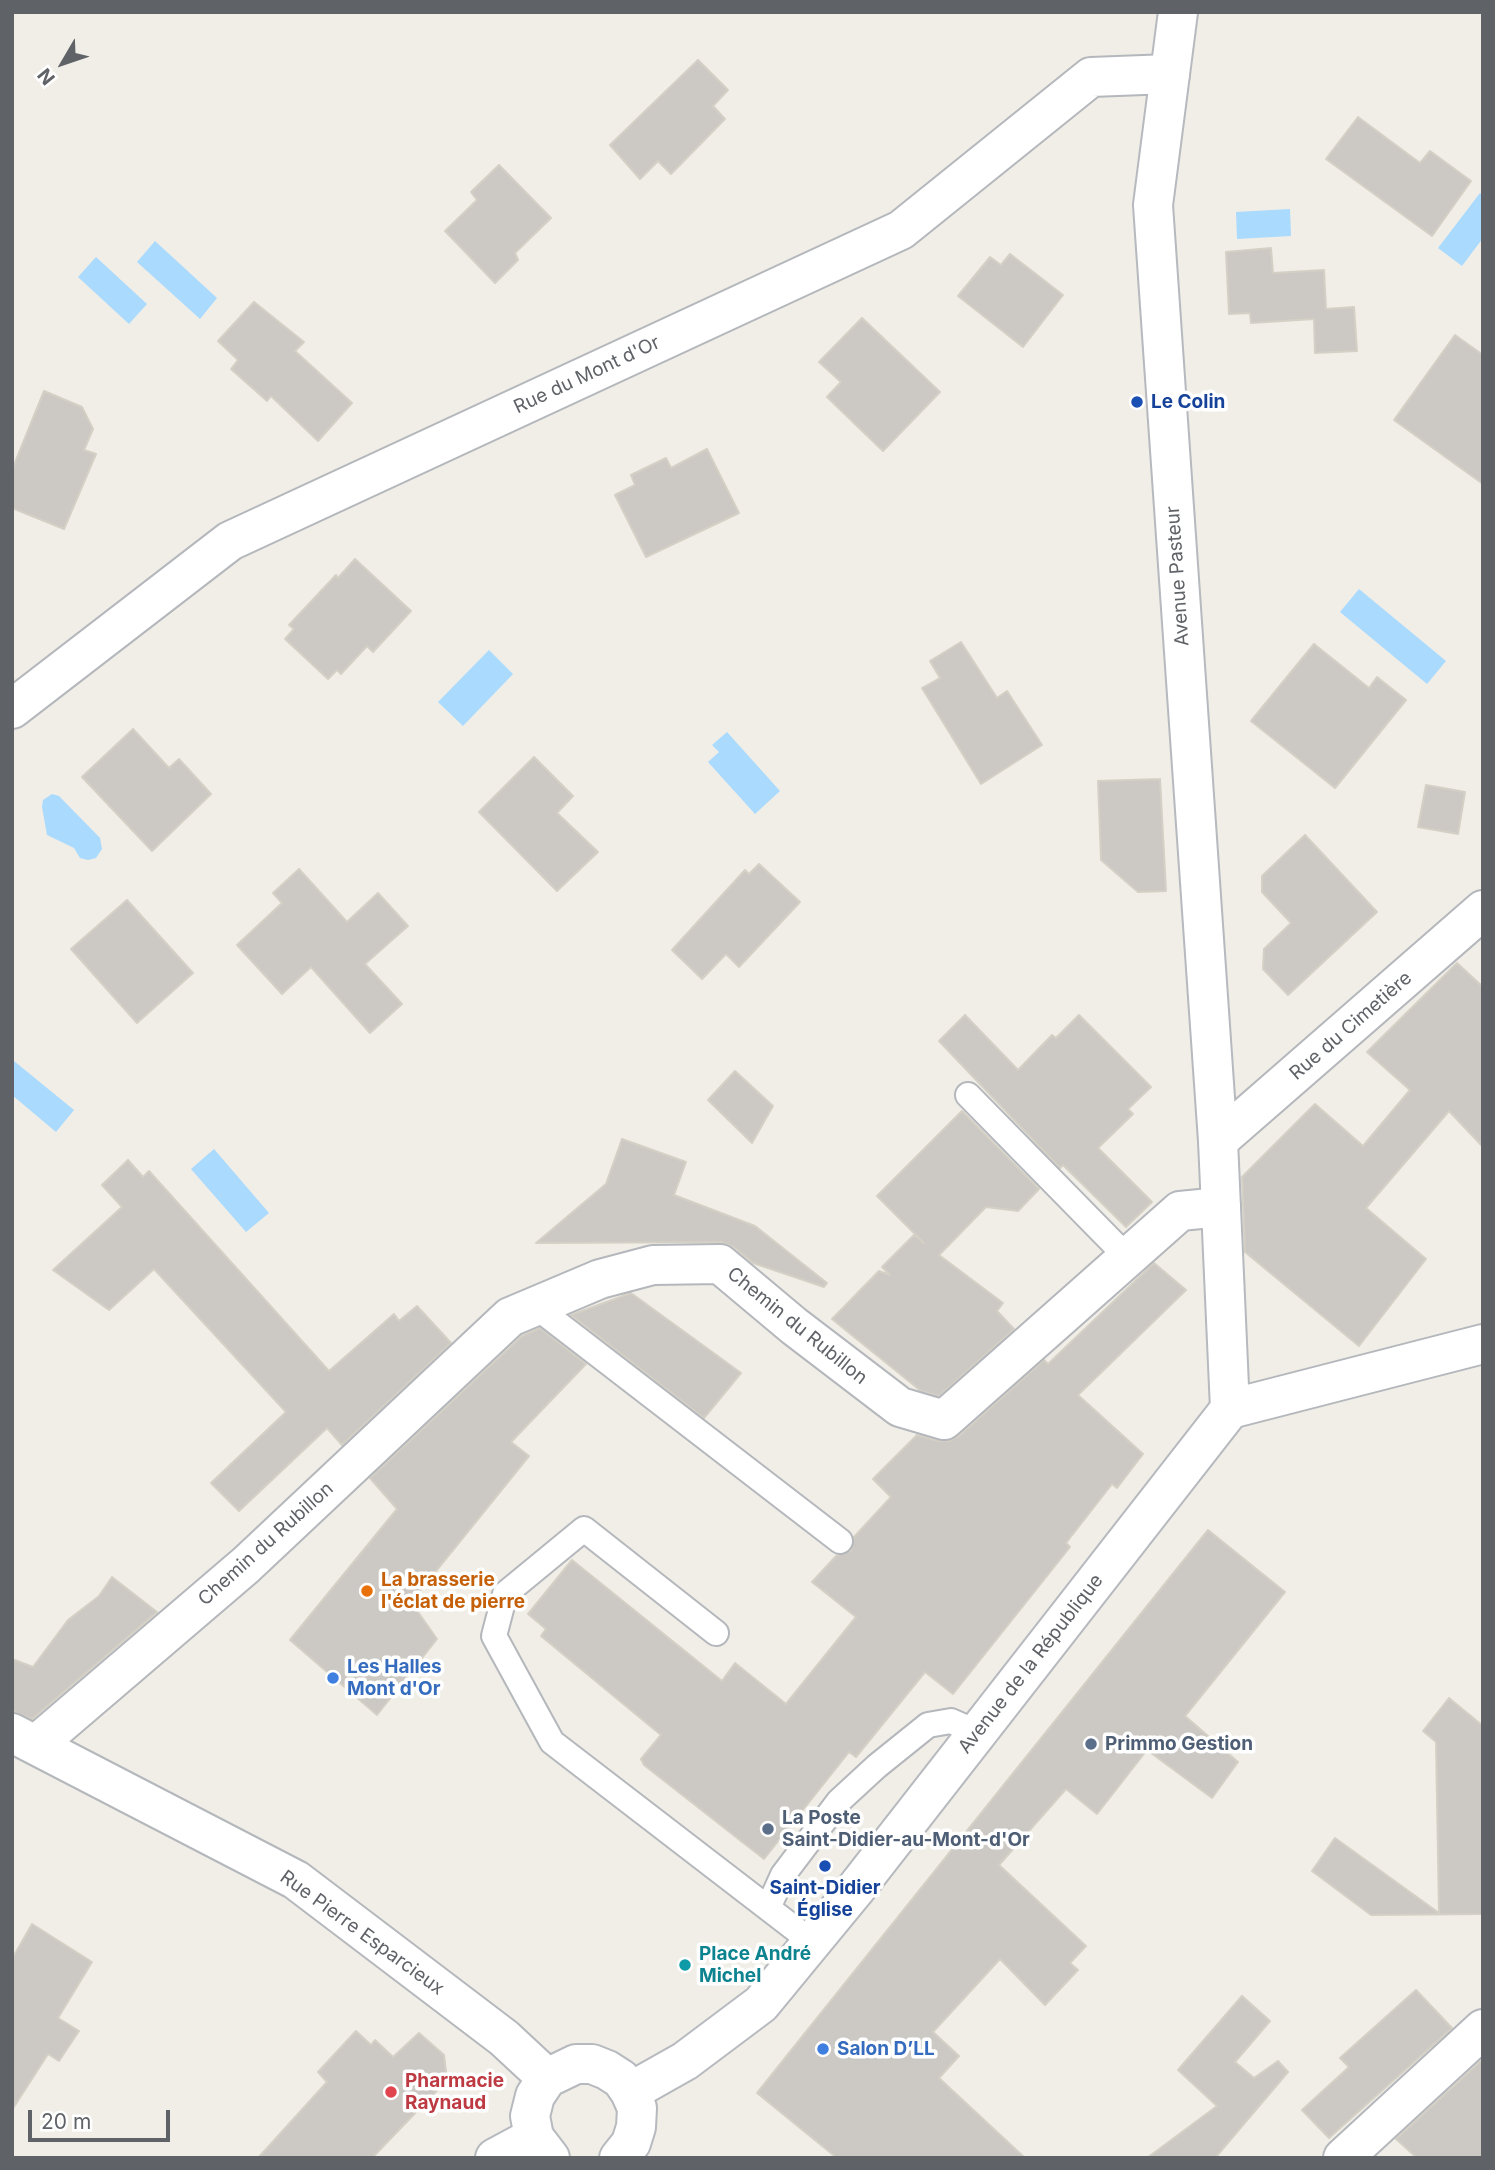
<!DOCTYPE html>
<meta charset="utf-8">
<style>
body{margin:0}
#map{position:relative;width:1495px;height:2170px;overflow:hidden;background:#f0eee7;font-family:Inter,sans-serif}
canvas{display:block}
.frame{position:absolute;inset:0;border:14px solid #5f6267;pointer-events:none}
.north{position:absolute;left:28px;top:28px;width:70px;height:70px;-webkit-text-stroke:5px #fff;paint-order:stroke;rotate:231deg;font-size:19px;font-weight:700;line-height:28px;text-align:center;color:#5f6267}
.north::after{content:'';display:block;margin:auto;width:24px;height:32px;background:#5f6267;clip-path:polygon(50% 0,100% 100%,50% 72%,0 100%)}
.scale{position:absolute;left:28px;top:2110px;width:142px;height:32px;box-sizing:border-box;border:4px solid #5f6267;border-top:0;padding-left:9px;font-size:21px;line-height:24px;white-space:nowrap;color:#5f6267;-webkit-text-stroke:5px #fff;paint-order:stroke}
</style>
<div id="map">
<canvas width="1495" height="2170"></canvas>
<div class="frame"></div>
<div class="north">N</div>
<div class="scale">20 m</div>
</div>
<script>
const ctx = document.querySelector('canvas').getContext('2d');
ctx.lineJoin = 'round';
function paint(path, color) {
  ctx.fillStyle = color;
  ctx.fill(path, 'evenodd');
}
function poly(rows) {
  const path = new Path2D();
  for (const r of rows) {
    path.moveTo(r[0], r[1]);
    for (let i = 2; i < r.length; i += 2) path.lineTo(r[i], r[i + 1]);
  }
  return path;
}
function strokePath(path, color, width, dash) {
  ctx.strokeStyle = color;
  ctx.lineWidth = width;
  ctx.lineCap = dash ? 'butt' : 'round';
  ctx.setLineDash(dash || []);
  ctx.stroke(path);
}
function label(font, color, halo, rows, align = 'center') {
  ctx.font = font + ' Inter,sans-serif';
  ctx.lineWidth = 7;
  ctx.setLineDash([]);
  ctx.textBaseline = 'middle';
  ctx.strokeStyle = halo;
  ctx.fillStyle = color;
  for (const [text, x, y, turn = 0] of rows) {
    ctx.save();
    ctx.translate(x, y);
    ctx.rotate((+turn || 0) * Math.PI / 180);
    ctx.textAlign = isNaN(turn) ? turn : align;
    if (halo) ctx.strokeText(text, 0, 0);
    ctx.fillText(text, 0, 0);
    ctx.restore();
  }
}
const water = poly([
 [1480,193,1483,196,1483,238,1462,266,1438,248],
 [1290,209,1291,236,1237,239,1236,212],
 [155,241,217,298,200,319,137,262],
 [96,257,147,304,129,324,78,277],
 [1359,589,1446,661,1427,684,1340,612],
 [489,650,513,674,463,726,438,702],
 [727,732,780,791,755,814,708,762,719,752,712,745],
 [52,794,59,796,100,838,102,849,96,858,88,860,80,858,74,848,47,835,42,807,43,800],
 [14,1061,74,1110,56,1132,12,1095],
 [214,1149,269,1213,246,1232,191,1169]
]);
const building = poly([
 [698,60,728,90,713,106,725,119,671,174,658,161,640,179,610,145,698,60],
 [1358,117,1420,163,1430,151,1471,181,1432,236,1326,159,1358,117],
 [499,165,551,218,515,253,518,260,495,283,445,231,477,200,471,192,499,165],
 [1271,248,1273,273,1324,270,1326,309,1354,307,1357,351,1315,353,1314,319,1251,323,1250,313,1229,314,1226,252,1271,248],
 [1010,254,1063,295,1023,347,958,296,990,257,1001,265,1010,254],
 [254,302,304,342,295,351,352,403,318,441,271,396,267,401,231,369,238,360,218,341,254,302],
 [862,318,940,392,883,451,827,397,841,382,819,362,862,318],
 [1455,335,1483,355,1483,484,1394,420,1455,335],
 [44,391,82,407,93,429,84,450,96,454,64,529,12,508,12,470,44,391],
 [707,449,739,513,646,557,615,495,635,485,631,475,666,458,671,468,707,449],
 [355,559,411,611,373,652,367,646,341,674,337,670,328,679,285,639,294,629,289,625,336,575,338,578,355,559],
 [961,642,997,698,1007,691,1042,745,981,784,922,688,940,678,930,661,961,642],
 [1314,644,1369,688,1377,677,1406,700,1335,788,1251,721,1314,644],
 [133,729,169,768,179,759,211,794,152,851,82,777,133,729],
 [534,757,573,796,557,813,598,852,557,891,479,812,534,757],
 [1160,779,1166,891,1138,892,1101,860,1098,781,1160,779],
 [1426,785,1465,792,1458,834,1418,827,1426,785],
 [1305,835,1377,912,1288,995,1263,969,1264,949,1291,923,1262,892,1262,876,1305,835],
 [759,864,800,902,739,967,726,954,702,979,672,950,745,870,749,874,759,864],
 [299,869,347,922,378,893,408,926,365,964,402,1004,370,1033,311,967,282,994,237,945,282,903,273,893,299,869],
 [127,900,193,973,137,1023,71,949,127,900],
 [1457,963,1483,987,1483,1147,1449,1111,1366,1208,1426,1259,1359,1346,1245,1252,1242,1177,1315,1104,1363,1146,1410,1090,1367,1052,1457,963],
 [965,1015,1018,1070,1052,1035,1056,1038,1079,1015,1151,1087,1128,1109,1133,1114,1098,1148,1152,1202,1126,1227,1063,1165,1060,1168,939,1041,965,1015],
 [735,1071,773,1106,752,1143,708,1100,735,1071],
 [962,1111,1039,1189,1018,1211,986,1207,939,1255,1003,1303,997,1311,1014,1329,939,1396,921,1391,832,1319,879,1271,890,1275,882,1267,914,1235,924,1243,877,1196,962,1111],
 [622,1139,686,1162,674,1195,755,1226,827,1283,824,1287,753,1263,734,1247,721,1242,536,1243,606,1184,622,1139],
 [128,1160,143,1177,149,1171,329,1371,394,1314,399,1321,417,1306,451,1343,342,1445,327,1428,239,1511,211,1483,286,1412,154,1269,109,1310,53,1270,122,1207,102,1185,128,1160],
 [1154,1263,1186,1290,1078,1395,1143,1454,1117,1488,1112,1484,1066,1543,1070,1547,953,1694,925,1672,856,1757,849,1752,764,1859,644,1765,641,1759,661,1735,541,1636,546,1629,528,1614,572,1560,722,1681,735,1663,786,1704,856,1617,812,1582,837,1555,851,1551,854,1537,891,1497,873,1479,917,1435,938,1441,949,1441,959,1436,1044,1360,1048,1364,1154,1263],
 [631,1293,741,1373,704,1418,571,1315,631,1293],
 [540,1328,586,1364,511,1442,529,1456,411,1602,437,1639,377,1715,290,1640,397,1509,370,1478,522,1336,540,1328],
 [1208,1530,1285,1592,1185,1716,1238,1762,1212,1798,1147,1750,1097,1814,1066,1789,999,1865,1086,1946,1070,1963,1078,1970,1045,2005,1000,1959,933,2032,959,2056,939,2078,1025,2158,837,2158,757,2093,1208,1530],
 [112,1577,157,1612,32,1719,12,1711,12,1659,33,1667,68,1620,99,1596,112,1577],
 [1449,1698,1483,1726,1483,1914,1371,1915,1312,1871,1335,1838,1439,1913,1436,1742,1423,1731,1449,1698],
 [32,1924,92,1962,58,2018,79,2031,59,2061,48,2054,12,2110,12,1959,32,1924],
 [1416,1990,1452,2028,1329,2138,1302,2110,1349,2067,1340,2058,1416,1990],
 [1242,1996,1270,2021,1235,2062,1254,2078,1278,2061,1288,2072,1215,2158,1147,2158,1217,2106,1178,2070,1242,1996],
 [356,2031,371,2045,375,2040,393,2057,419,2033,444,2055,447,2080,372,2158,258,2158,327,2082,318,2072,356,2031],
 [1482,2060,1483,2158,1417,2158,1396,2139,1482,2060]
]);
const service = poly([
 [968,1095,1128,1258],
 [535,1306,840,1541],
 [716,1633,584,1529,505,1594,494,1636,552,1742,812,1942],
 [768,1908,783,1875,839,1801,877,1766,928,1725,951,1721,978,1733]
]);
const minor = poly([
 [12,709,230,541,901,230,1091,77,1170,74],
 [1218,1141,1483,910],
 [1230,1409,1483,1344],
 [12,1733,296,1880,504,2038,547,2078],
 [38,1743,246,1565,510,1317,600,1279,653,1265,720,1264,794,1326,900,1407,944,1420,1180,1211,1221,1207],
 [1343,2158,1483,2029]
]);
const secondary = poly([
 [630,2092,685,2061,761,2004,854,1891,1230,1409,1218,1141,1153,205,1178,12],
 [495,2158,534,2137],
 [550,2158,534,2137,530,2116,535,2096,547,2078,576,2064,592,2064,607,2070,621,2079,630,2092,637,2108,636,2127,631,2143,619,2158]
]);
const markers = [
 [1137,402,7,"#1a4fb4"],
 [367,1591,7,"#e8710a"],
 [333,1678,7,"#3f7fe0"],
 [1091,1744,7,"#5c6f8a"],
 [768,1829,7,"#5c6f8a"],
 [825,1866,7,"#1a4fb4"],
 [685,1965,7,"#0f9aa8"],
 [823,2049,7,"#3f7fe0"],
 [391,2092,7,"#e0444e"]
];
const streetNames = [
 ["Rue du Mont d'Or",587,375,-25],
 ["Avenue Pasteur",1178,576,-94],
 ["Rue du Cimetière",1351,1026,-41],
 ["Chemin du Rubillon",797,1326,39],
 ["Chemin du Rubillon",266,1544,-42],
 ["Avenue de la République",1031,1664,-52],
 ["Rue Pierre Esparcieux",362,1933,36]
];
const transitNames = [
 ["Le Colin",1151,402],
 ["Saint-Didier",825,1888,"center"],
 ["Église",825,1910,"center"]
];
const foodNames = [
 ["La brasserie",381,1580],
 ["l'éclat de pierre",381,1602]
];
const shopNames = [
 ["Les Halles",347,1667],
 ["Mont d'Or",347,1689],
 ["Salon D’LL",837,2049]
];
const serviceNames = [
 ["Primmo Gestion",1105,1744],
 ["La Poste",782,1818],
 ["Saint-Didier-au-Mont-d'Or",782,1840]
];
const cultureNames = [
 ["Place André",699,1954],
 ["Michel",699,1976]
];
const healthNames = [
 ["Pharmacie",405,2081],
 ["Raynaud",405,2103]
];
paint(water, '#aadafe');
paint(building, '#ccc9c4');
strokePath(building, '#d5d0c5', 2);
strokePath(service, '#b4b7bb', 28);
strokePath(minor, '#b4b7bb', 42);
strokePath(secondary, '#b6b9be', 42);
strokePath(service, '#fff', 24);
strokePath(minor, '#fff', 38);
strokePath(secondary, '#fff', 38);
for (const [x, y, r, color] of markers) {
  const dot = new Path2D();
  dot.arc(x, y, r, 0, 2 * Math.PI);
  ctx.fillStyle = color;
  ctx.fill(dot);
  strokePath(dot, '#fff', 2.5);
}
label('19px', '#5f6267', '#fff', streetNames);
label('bold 19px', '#164399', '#fff', transitNames, 'left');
label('bold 19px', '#c56008', '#fff', foodNames, 'left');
label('bold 19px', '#366cbe', '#fff', shopNames, 'left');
label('bold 19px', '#4e5e75', '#fff', serviceNames, 'left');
label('bold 19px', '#0d838f', '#fff', cultureNames, 'left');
label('bold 19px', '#be3a42', '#fff', healthNames, 'left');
</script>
